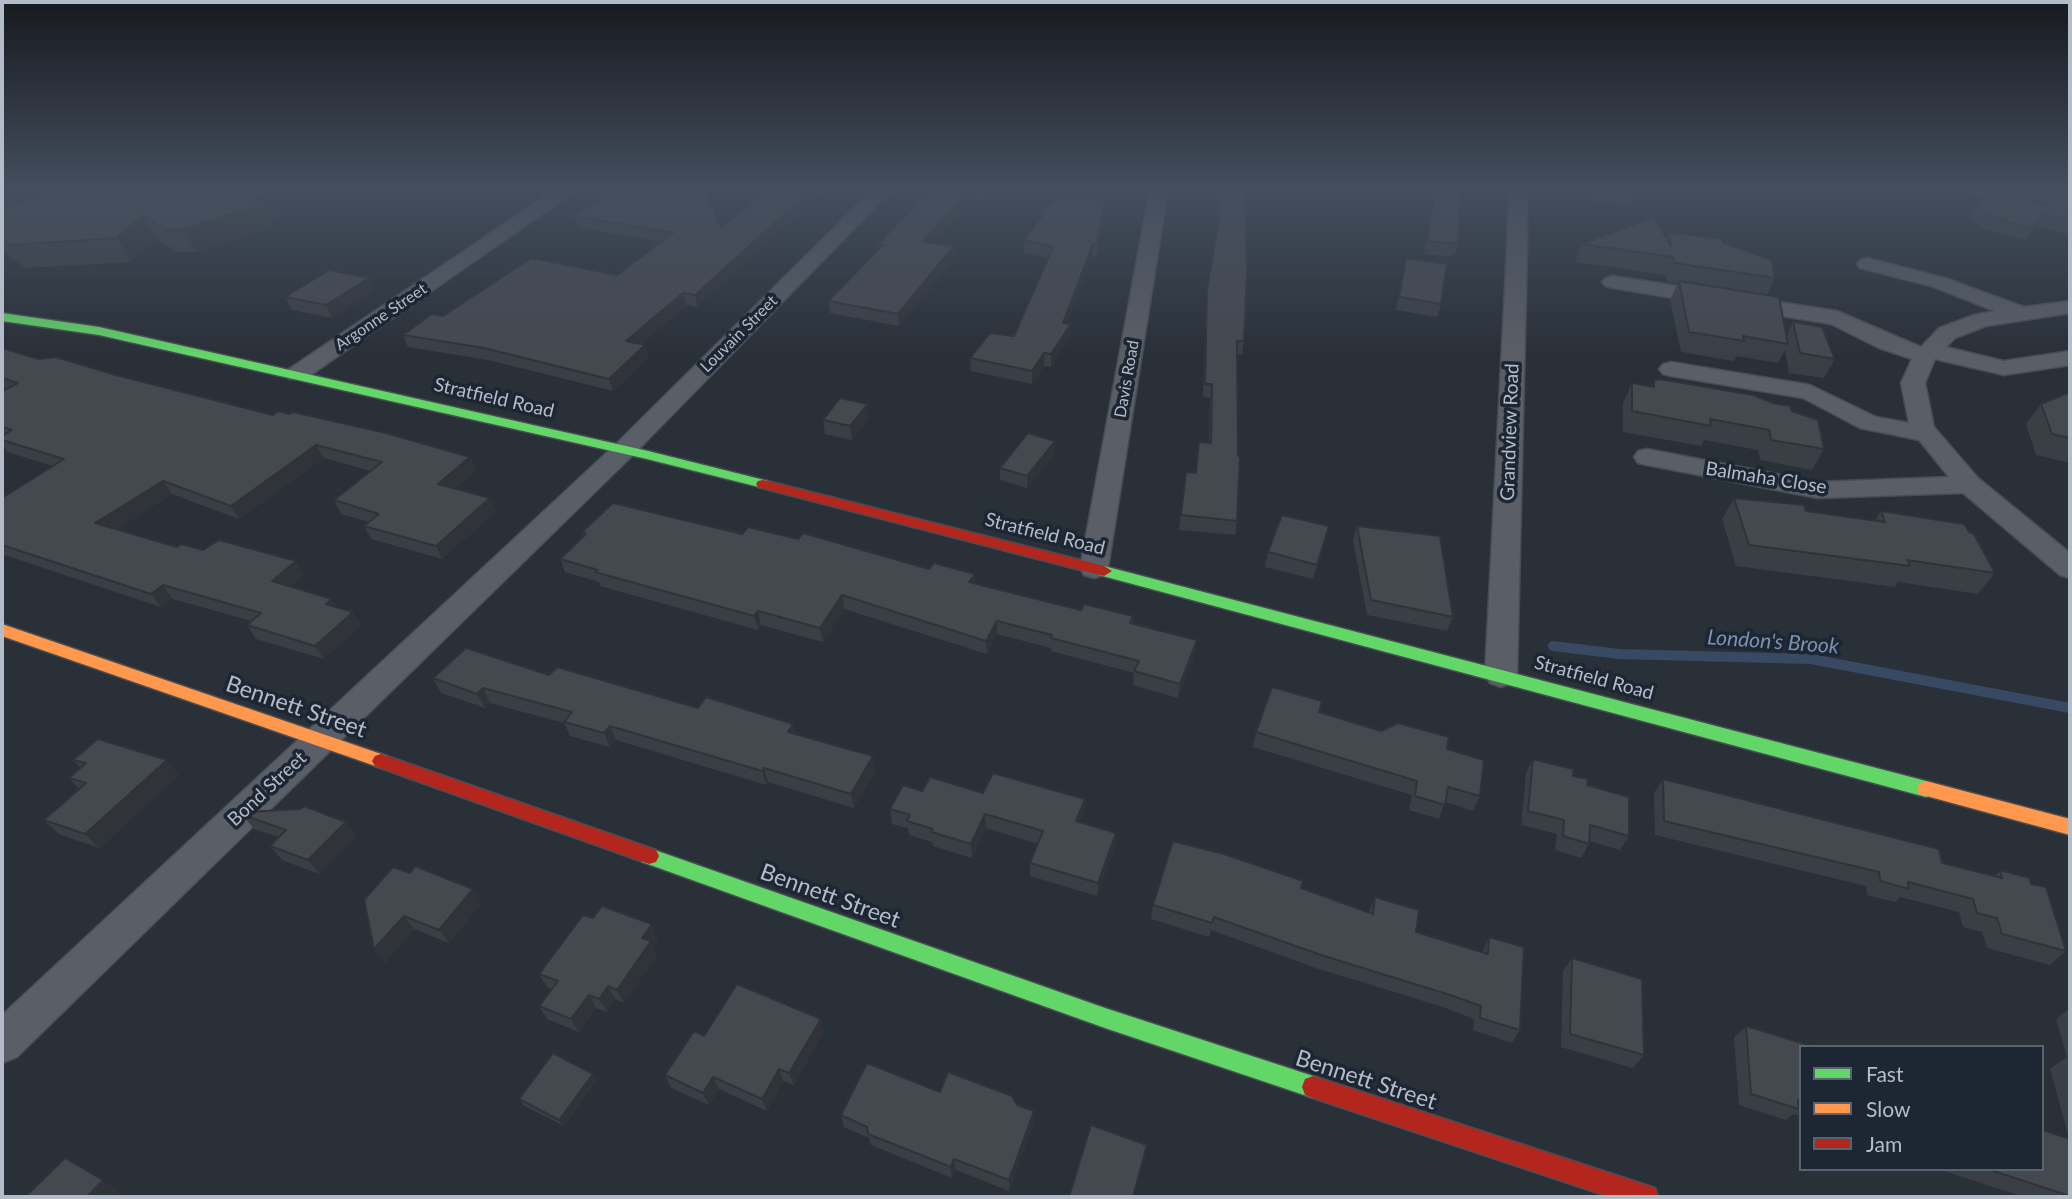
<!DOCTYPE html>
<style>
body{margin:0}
#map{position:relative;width:2072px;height:1199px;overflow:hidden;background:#2a3038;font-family:Lato,sans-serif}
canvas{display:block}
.frame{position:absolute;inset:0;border:4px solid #b4bcc9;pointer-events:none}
.legend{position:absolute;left:1799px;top:1045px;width:245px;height:126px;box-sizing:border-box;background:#1d2633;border:2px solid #59626f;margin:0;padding:9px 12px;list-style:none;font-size:21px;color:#b4bcc9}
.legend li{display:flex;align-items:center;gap:14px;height:35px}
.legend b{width:35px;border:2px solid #59626f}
</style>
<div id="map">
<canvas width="2072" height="1199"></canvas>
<div class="frame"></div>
<ul class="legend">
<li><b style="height:9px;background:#63d668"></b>Fast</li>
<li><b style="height:9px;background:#ff974d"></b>Slow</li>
<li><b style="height:9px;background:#b3261e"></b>Jam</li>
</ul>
</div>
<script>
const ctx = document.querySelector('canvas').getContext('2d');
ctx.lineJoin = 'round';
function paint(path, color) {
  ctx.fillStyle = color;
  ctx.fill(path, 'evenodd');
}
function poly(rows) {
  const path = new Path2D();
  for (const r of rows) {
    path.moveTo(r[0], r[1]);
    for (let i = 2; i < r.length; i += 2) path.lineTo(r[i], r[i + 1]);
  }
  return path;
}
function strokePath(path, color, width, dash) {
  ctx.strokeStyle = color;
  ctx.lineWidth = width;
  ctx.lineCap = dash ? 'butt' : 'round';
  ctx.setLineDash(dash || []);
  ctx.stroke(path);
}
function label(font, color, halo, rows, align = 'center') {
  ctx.font = font + ' Lato,sans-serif';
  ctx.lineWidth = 7;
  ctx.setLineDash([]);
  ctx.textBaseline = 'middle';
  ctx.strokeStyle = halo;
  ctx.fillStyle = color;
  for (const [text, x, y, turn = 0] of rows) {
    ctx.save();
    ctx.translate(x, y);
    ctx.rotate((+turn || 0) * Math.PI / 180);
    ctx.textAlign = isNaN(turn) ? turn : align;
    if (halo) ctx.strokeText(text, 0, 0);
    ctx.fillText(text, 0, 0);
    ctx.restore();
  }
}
const green = poly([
 [2,189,79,189,2,226]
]);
const stream = poly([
 [1553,646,1619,654,1811,659,2070,708]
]);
const street = poly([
 [556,189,578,189,305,379,289,379,285,374,289,369,556,189],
 [873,189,893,189,634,454,17,1057,2,1063,2,1015,616,444,873,189],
 [1150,189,1168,189,1108,568,1104,575,1094,578,1084,575,1080,568,1150,189],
 [1506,189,1524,189,1527,200,1527,249,1517,675,1512,683,1501,687,1490,683,1485,675,1507,249,1509,200,1506,189],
 [1969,189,1998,189,2031,200,2033,204,2024,210,1971,193,1969,189],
 [1867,258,1945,278,2024,307,2070,301,2070,313,1986,326,1955,338,1946,347,2004,361,2070,351,2070,365,2004,375,1935,359,1925,383,1934,427,1978,478,2070,553,2070,578,2060,575,1963,493,1818,498,1647,465,1638,463,1634,457,1638,451,1647,449,1818,482,1949,477,1919,440,1860,428,1803,398,1671,376,1663,374,1659,369,1663,364,1671,362,1810,385,1876,417,1909,423,1901,383,1912,359,1879,348,1831,324,1613,288,1606,286,1602,282,1606,278,1613,276,1837,311,1921,347,1939,328,1974,315,1995,311,1931,286,1860,268,1857,264,1860,260,1867,258]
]);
const fast = poly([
 [2,313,99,327,648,451,768,481,770,484,763,488,647,459,99,335,2,321,2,313],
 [1104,566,1926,781,1933,784,1935,789,1933,794,1926,797,1099,575,1096,571,1104,566],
 [649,848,1105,1008,1313,1076,1321,1079,1324,1087,1321,1095,1313,1098,1105,1028,642,862,639,856,642,850,649,848]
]);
const slow = poly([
 [2,624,387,756,390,761,387,766,381,768,2,636,2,624],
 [1926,781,2070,819,2070,835,1919,794,1917,789,1919,784,1926,781]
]);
const jam = poly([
 [763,480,1104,566,1112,571,1104,576,758,487,756,484,758,481,763,480],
 [381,754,656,850,659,856,656,862,649,864,375,766,372,761,375,756,381,754],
 [1313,1076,1646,1185,1655,1188,1658,1197,1610,1197,1313,1098,1305,1095,1302,1087,1305,1079,1313,1076]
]);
const wall = poly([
 [704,189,697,307,686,305,641,344,649,357,613,391,488,360,408,347,403,335,443,316,617,275,661,242,578,227,575,216],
 [931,189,998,189,988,202,972,200,934,242,954,246,955,258,899,326,830,313,828,301,879,249,878,244],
 [1219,189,1257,189,1257,191,1245,190,1244,341,1242,355,1237,355,1237,521,1235,535,1179,530,1186,472,1196,473,1209,443,1210,398,1203,397,1206,302,1217,228,1216,209],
 [1433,189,1460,189,1458,242,1455,255,1451,254,1451,257,1424,254],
 [1587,189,1637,189,1630,205,1594,203],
 [2004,189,2070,189,2070,235,2036,226,2025,240,1984,229,1971,217,1978,205,2043,205,2046,203,2044,202],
 [273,192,284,215,269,220,273,227,196,252,179,253,156,238,131,262,26,268,2,252,2,209],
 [1105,201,1105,213,1096,257,1092,257,1067,323,1071,324,1070,337,1051,367,1044,366,1032,384,971,371,970,358,1014,336,1048,258,1024,253,1024,240,1040,219,1040,213],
 [1668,232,1722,242,1775,278,1767,295,1787,335,1793,322,1835,359,1824,378,1789,373,1785,350,1778,363,1737,356,1734,361,1681,352,1670,300,1678,283,1667,282,1665,275,1575,262,1582,244,1666,237],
 [1406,258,1441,304,1437,317,1396,310],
 [375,290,332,318,292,310,285,297],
 [2,348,39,359,116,375,273,415,470,457,476,470,454,489,490,498,496,511,442,559,371,539,364,526,369,522,341,514,334,500,371,471,324,458,239,519,172,494,117,529,177,547,203,550,304,574,290,586,332,599,338,608,353,612,361,626,324,659,256,639,247,625,251,621,173,599,161,607,2,554,2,498,53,466,7,452,2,445,2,391,6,389,2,388],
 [1654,380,1792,411,1824,449,1812,470,1760,460,1758,450,1704,440,1701,446,1623,432,1623,403,1632,383,1651,386],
 [2070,392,2070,463,2036,455,2026,424,2041,404],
 [869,418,852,440,825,434,823,420],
 [1055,441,1055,453,1027,488,1000,480,1000,468],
 [1734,498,1806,511,1875,520,1881,511,1995,573,1978,594,1898,582,1895,587,1736,566,1722,519],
 [1357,526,1453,617,1447,631,1367,615,1353,540],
 [582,532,742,534,929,569,975,574,975,584,1081,610,1133,616,1133,624,1197,640,1195,654,1178,698,1133,685,1134,673,1051,651,1051,648,997,634,987,654,844,609,823,642,761,625,758,630,600,586,599,582,565,572,560,559,583,536],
 [1326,541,1313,579,1265,567,1268,552],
 [549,675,698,708,796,734,876,770,854,808,768,782,766,785,616,740,610,747,570,736,564,723,490,703,485,708,441,693,433,678],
 [1319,712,1447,749,1480,796,1473,811,1445,802,1439,819,1409,810,1412,795,1253,747,1256,732],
 [1533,759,1573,776,1587,785,1629,836,1620,850,1589,841,1589,844,1581,858,1555,850,1557,834,1521,825,1526,773],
 [73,760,179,775,99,848,59,834,44,820,79,789,69,778,81,768],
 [1663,779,1942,863,1994,876,2000,870,2031,884,2066,951,2050,965,1987,948,1982,932,1963,927,1959,912,1900,897,1895,902,1867,895,1866,886,1655,835,1654,793],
 [922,791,983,793,1085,799,1084,813,1080,822,1116,833,1115,847,1097,896,1030,876,1030,863,1038,844,986,828,972,858,933,846,932,842,909,835,908,828,892,824,890,809],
 [243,815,346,822,356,836,319,874,282,860,270,846,279,837,254,829],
 [1375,897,1416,932,1482,952,1489,937,1520,1030,1512,1043,1473,1030,1474,1019,1443,1007,1316,968,1211,930,1209,937,1151,919,1153,905,1369,912],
 [364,900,482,903,449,943,414,929,385,963,374,949],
 [658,938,653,946,657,955,624,1003,615,999,607,1012,596,1008,579,1032,547,1019,539,1006,552,989,547,987,539,974],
 [1572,958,1644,1055,1633,1068,1561,1047,1563,971],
 [2070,1008,2070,1197,2024,1197,1938,1169,2042,1169,2069,1138,2050,1069,2067,1057,2056,1019],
 [1746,1026,1801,1047,1801,1116,1793,1114,1786,1120,1739,1105,1734,1038],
 [824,1031,794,1085,783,1081,767,1111,719,1089,709,1105,671,1088,665,1075,704,1036],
 [597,1080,564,1126,523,1105,519,1099],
 [940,1092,1017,1105,1034,1111,1034,1122,1009,1191,956,1170,952,1178,871,1145,869,1138,844,1127,841,1115]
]);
const shadedWall = poly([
 [812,189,826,189,697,307,695,295],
 [971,189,972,189,972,200,924,253,923,241],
 [988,189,998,189,988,202,987,190],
 [273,192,284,215,269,220,273,227,196,252,183,229,252,200],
 [1105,201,1105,213,1096,257,1097,244],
 [143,215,156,238,131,262,117,238],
 [1093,244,1092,257,1063,336,1063,323],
 [954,246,955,258,899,326,898,314],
 [369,278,375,290,332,318,326,305],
 [683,293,686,305,630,353,626,341],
 [1071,324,1070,337,1051,367,1051,354],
 [645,345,649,357,613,391,609,379],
 [1044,353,1044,366,1032,384,1032,371],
 [868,404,869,418,852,440,850,426],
 [1055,441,1055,453,1027,488,1027,476],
 [316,445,324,458,239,519,231,506],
 [470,457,476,470,444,497,438,484],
 [163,481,172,494,106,536,95,523],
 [490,498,496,511,442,559,436,546],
 [1329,526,1326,541,1313,579,1317,565],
 [296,561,304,574,281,594,272,581],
 [975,574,975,587,969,582],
 [163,585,173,599,161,607,151,594],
 [842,595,844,609,823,642,820,628],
 [332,599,340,612,326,604],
 [758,611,761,625,758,630,754,616],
 [353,612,361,626,324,659,315,646],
 [997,621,997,634,987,654,986,641],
 [1197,640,1195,654,1178,698,1180,684],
 [483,688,490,703,485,708,477,694],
 [793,724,797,738,788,732],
 [610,726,616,740,610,747,604,733],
 [2,754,6,758,2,761],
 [873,756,876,770,854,808,851,794],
 [167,760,179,775,99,848,85,834],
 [764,768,768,782,766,785,762,771],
 [1085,799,1084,813,1075,835,1076,821],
 [985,814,986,828,972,858,971,844],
 [346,822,356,836,319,874,308,860],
 [1116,833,1115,847,1097,896,1098,883],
 [473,889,482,903,449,943,439,930],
 [404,916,414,929,385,963,374,949],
 [652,924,658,938,653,946,657,955,624,1003,617,990,642,938],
 [608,986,615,999,607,1012,599,999],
 [589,995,596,1008,579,1032,571,1019],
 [821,1019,824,1031,794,1085,789,1073],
 [779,1069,783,1081,767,1111,762,1099],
 [593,1074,597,1080,564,1126,559,1120],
 [713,1077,719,1089,709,1105,703,1093],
 [1034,1111,1034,1122,1009,1191,1009,1180],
 [1147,1145,1134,1197,1133,1197],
 [954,1159,956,1170,952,1178,951,1167],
 [103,1180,120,1192,115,1197,87,1197]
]);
const building = poly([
 [62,189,268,189,273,192,252,200,262,205,183,229,166,230,143,215,117,238,11,245,2,239,2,209,62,189],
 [614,189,704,189,721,228,768,189,812,189,695,295,683,293,626,341,645,345,609,379,484,348,403,335,432,314,443,316,531,258,617,275,673,233,575,216,614,189],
 [931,189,971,189,923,241,954,246,898,314,828,301,883,245,878,244,931,189],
 [1219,189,1245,189,1247,270,1244,341,1237,341,1238,456,1240,456,1237,521,1181,515,1186,472,1196,473,1199,442,1211,443,1212,384,1205,384,1207,289,1219,218,1217,197,1219,189],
 [1435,189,1460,189,1458,242,1454,242,1454,244,1427,241,1435,189],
 [1597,189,1633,189,1635,193,1598,191,1597,189],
 [1990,189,1994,189,2043,205,2055,199,2056,195,2051,190,2049,189,2070,189,2070,221,2043,214,2032,229,1992,217,1978,205,1990,189],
 [1060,195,1105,201,1097,244,1093,244,1063,323,1071,324,1051,354,1044,353,1032,371,970,358,990,333,1014,336,1053,247,1024,240,1043,215,1040,213,1060,195],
 [1654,217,1671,246,1668,232,1722,239,1722,242,1772,260,1775,278,1675,263,1673,257,1582,244,1654,217],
 [1406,258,1447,264,1441,304,1399,297,1406,258],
 [329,270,369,278,326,305,285,297,329,270],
 [1679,281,1779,297,1788,344,1743,336,1744,341,1689,332,1679,281],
 [1793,322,1822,327,1835,359,1800,353,1793,322],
 [2,348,39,359,56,357,116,375,273,415,278,411,290,414,293,412,386,433,470,457,438,484,490,498,436,546,364,526,379,514,334,500,382,462,316,445,231,506,163,481,95,523,177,547,181,544,203,550,219,540,296,561,272,581,332,599,326,604,353,612,315,646,247,625,261,613,163,585,151,594,2,545,2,498,64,459,2,440,2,436,12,430,2,427,2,391,18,383,2,378,2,348],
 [1660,379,1753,395,1773,403,1790,406,1792,411,1818,420,1824,449,1771,440,1769,430,1710,419,1711,426,1632,411,1632,383,1654,387,1654,380,1660,379],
 [2070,392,2070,438,2052,434,2041,404,2070,392],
 [840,398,868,404,850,426,823,420,840,398],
 [1028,433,1055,441,1027,476,1000,468,1028,433],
 [1734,498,1804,505,1806,511,1885,522,1881,511,1964,524,1969,532,1974,534,1995,573,1907,560,1910,566,1749,545,1734,498],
 [613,503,742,534,748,527,798,539,803,533,929,569,934,563,975,574,969,582,1081,610,1084,604,1133,616,1130,623,1197,640,1180,684,1134,671,1139,661,1051,638,1052,635,997,621,986,641,842,595,820,628,758,611,754,616,595,572,598,570,560,559,586,534,582,532,613,503],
 [1282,515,1329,526,1317,565,1268,552,1282,515],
 [1357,526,1440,536,1453,617,1371,600,1357,526],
 [466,648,549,675,557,667,698,708,706,697,793,724,788,732,873,756,851,794,764,768,762,771,610,726,604,733,564,722,572,712,483,688,477,694,433,678,466,648],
 [1272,687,1322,701,1319,712,1381,731,1398,723,1449,737,1447,749,1484,760,1480,796,1448,787,1445,805,1415,796,1417,781,1256,732,1272,687],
 [98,739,167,760,85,834,44,820,86,783,69,778,86,763,73,760,98,739],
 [1533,759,1573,769,1573,776,1588,779,1587,785,1629,797,1629,836,1590,825,1589,844,1563,836,1564,820,1528,811,1533,759],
 [993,773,1085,799,1076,821,1116,833,1098,883,1030,863,1043,831,985,814,971,844,931,832,933,829,907,821,910,815,890,809,903,785,922,791,930,777,983,793,993,773],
 [1663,779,1939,849,1942,863,2002,878,2000,870,2030,878,2031,884,2046,887,2066,951,2002,934,1997,918,1977,913,1973,899,1908,882,1909,889,1880,881,1879,872,1664,821,1663,779],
 [304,806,346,822,308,860,270,846,286,830,243,815,246,812,301,809,304,806],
 [1173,841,1224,854,1303,881,1301,888,1373,914,1375,897,1419,910,1416,932,1488,954,1489,937,1524,947,1520,1030,1480,1018,1481,1006,1450,995,1321,955,1214,917,1212,923,1153,905,1173,841],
 [415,866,473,889,439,930,404,916,374,949,364,900,393,867,410,873,415,866],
 [602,906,652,924,642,938,651,941,617,990,608,986,599,999,589,995,571,1019,539,1006,558,981,539,974,583,915,593,918,602,906],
 [1572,958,1642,979,1644,1055,1570,1034,1572,958],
 [737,984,821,1019,789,1073,779,1069,762,1099,713,1077,703,1093,665,1075,694,1031,704,1036,737,984],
 [1746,1026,1815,1047,1801,1047,1801,1101,1798,1100,1799,1109,1751,1094,1746,1026],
 [553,1053,593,1074,559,1120,519,1099,553,1053],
 [867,1063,940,1092,948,1072,1012,1096,1017,1105,1034,1111,1009,1180,954,1159,951,1167,868,1134,867,1127,841,1115,867,1063],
 [1091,1125,1147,1145,1133,1197,1069,1197,1091,1125],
 [2042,1130,2070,1139,2070,1196,1987,1169,2042,1169,2042,1130],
 [65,1158,103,1180,87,1197,25,1197,65,1158]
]);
const farStreetnames = [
 ["Argonne Street",381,317,-34],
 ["Louvain Street",739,334,-45],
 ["Davis Road",1127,379,-80]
];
const streetNames = [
 ["Stratfield Road",494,398,13],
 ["Grandview Road",1510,432,-88],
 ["Balmaha Close",1766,478,9],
 ["Stratfield Road",1045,534,14],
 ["Stratfield Road",1594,678,15],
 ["Bond Street",267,789,-43]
];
const waterNames = [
 ["London's Brook",1773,642,4]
];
const nearStreetnames = [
 ["Bennett Street",296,707,19],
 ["Bennett Street",830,896,20],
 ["Bennett Street",1366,1080,18]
];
paint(green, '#273a3e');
strokePath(stream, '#384963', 10);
strokePath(street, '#484c53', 3);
strokePath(fast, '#484c53', 3);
strokePath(slow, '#484c53', 3);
strokePath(jam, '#484c53', 3);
paint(street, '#5a5e66');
paint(fast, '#63d668');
paint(slow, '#ff974d');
paint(jam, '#b3261e');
paint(wall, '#3a3f45');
paint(shadedWall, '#303338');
paint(building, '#444950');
strokePath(building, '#303338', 2);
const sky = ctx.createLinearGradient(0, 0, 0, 357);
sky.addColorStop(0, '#171a1f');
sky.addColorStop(0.53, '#444e5e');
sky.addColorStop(1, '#444e5e00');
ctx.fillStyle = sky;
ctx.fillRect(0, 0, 2072, 357);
label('16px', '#b4bcc9', '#1d2633', farStreetnames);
label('19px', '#b4bcc9', '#1d2633', streetNames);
label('italic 21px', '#7c92b1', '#1d2633', waterNames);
label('23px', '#b4bcc9', '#1d2633', nearStreetnames);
</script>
